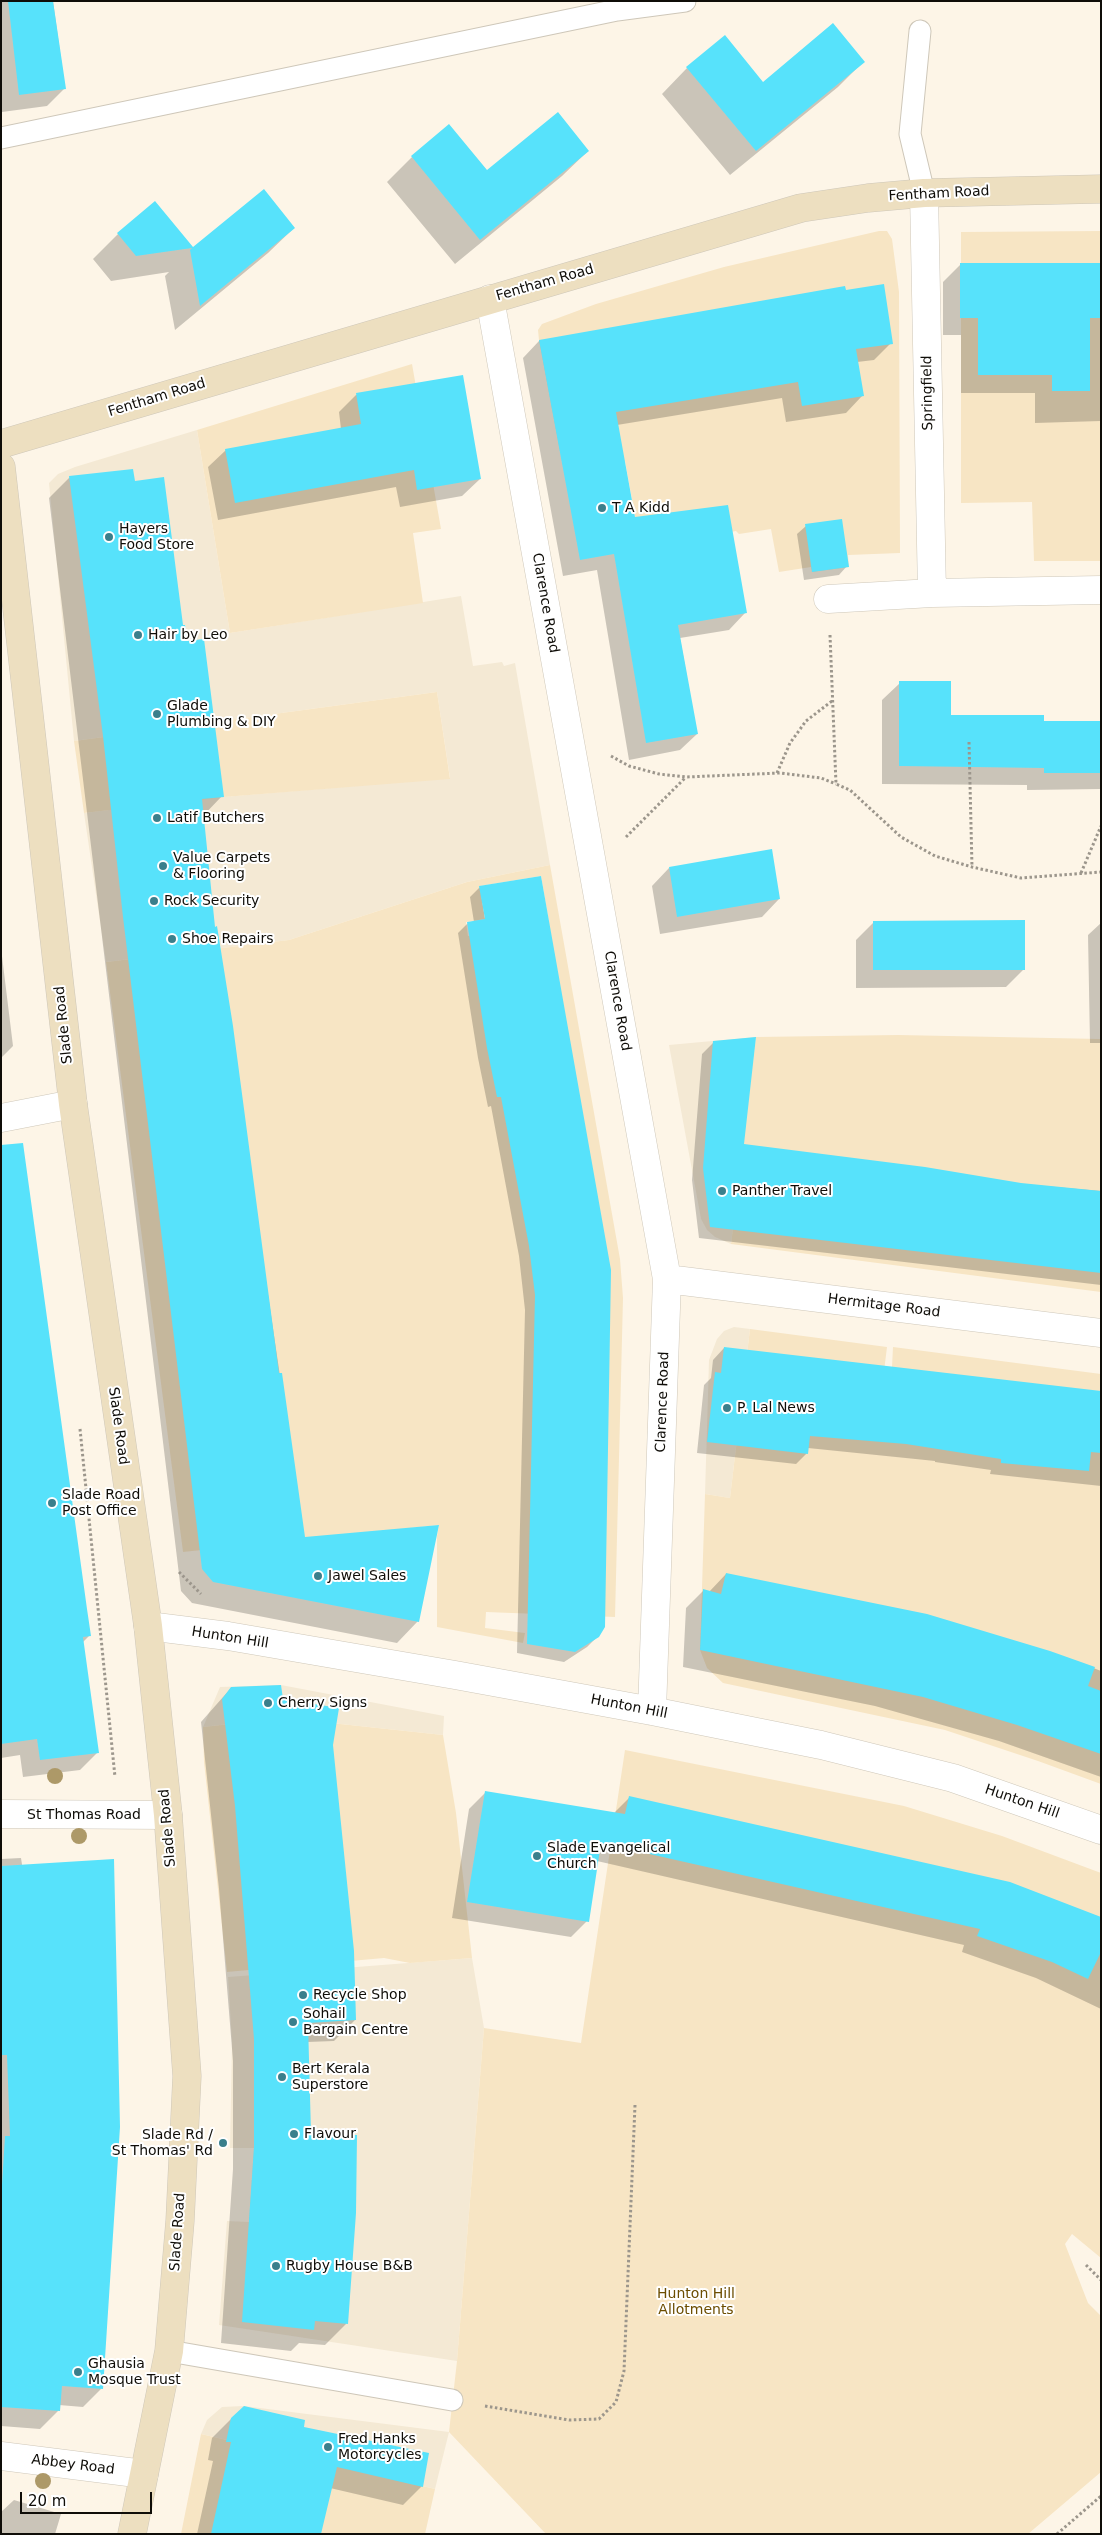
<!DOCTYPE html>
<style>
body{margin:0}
#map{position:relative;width:1102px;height:2535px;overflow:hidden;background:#fdf5e7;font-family:"DejaVu Sans",sans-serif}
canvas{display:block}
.frame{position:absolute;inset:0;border:2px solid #0f0d08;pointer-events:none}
.scale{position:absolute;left:20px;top:2492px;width:132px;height:22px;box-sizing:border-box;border:2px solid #0f0d08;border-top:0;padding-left:6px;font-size:15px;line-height:18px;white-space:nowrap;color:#0f0d08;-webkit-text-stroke:4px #fff;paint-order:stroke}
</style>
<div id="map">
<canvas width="1102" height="2535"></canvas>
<div class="frame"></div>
<div class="scale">20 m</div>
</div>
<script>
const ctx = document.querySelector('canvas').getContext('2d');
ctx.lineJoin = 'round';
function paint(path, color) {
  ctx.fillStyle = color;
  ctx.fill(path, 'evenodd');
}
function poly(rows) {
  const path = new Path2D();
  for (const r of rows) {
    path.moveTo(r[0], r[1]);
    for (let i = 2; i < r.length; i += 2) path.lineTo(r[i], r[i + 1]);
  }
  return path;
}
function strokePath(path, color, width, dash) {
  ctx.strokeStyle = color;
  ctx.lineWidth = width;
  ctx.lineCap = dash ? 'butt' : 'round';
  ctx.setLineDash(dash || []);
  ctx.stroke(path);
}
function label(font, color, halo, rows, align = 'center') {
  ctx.font = font + ' "DejaVu Sans",sans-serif';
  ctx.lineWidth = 4;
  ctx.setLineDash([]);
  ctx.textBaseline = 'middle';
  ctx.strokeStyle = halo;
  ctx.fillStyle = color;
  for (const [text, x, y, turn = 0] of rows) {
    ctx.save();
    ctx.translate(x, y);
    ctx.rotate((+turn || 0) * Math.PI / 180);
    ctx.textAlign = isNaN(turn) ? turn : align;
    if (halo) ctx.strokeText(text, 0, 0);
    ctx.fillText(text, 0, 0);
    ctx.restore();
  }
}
const built = poly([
 [197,430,230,633,461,596,473,666,502,662,504,666,515,663,550,865,467,882,289,940,106,962,84,813,199,799,450,778,437,692,74,741,49,483,58,474,75,467],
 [756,1037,746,1129,731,1244,715,1237,707,1230,701,1219,669,1045],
 [734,1327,750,1329,730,1498,705,1494,709,1360,717,1339,724,1331],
 [281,1685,444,1716,443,1735,284,1718,203,1727,220,1687],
 [472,1958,484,2028,457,2361,219,2325,227,2221,249,2222,254,2148,230,2148,232,2043,228,1977],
 [244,2406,449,2432,435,2489,201,2434,207,2420,222,2407]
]);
const green = poly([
 [879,231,887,231,892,239,899,292,900,553,848,555,849,567,812,572,811,567,779,572,771,529,739,534,736,531,641,549,625,461,592,467,560,451,539,340,538,330,542,324,596,304,724,267],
 [1101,231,1101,561,1034,561,1032,502,961,503,961,232],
 [412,364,441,529,413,533,423,603,230,633,197,430],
 [437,692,450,779,224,797,84,813,74,741],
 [550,865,620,1259,623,1298,615,1617,486,1612,485,1628,525,1633,523,1643,437,1627,437,1536,439,1525,183,1552,106,962,289,940,467,882],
 [541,876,549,922,468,936,466,922,485,919,480,886],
 [898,1035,1101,1039,1101,1292,731,1244,756,1037],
 [750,1329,887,1347,878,1420,892,1367,893,1347,1101,1374,1101,1784,1038,1761,945,1730,723,1683,707,1668,700,1650,705,1494,730,1498],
 [284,1718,443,1735,456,1813,472,1958,410,1963,384,1958,227,1972,204,1762,203,1727],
 [625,1750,904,1806,1002,1836,1101,1873,1101,2258,1072,2234,1065,2244,1088,2303,1101,2316,1101,2472,1028,2534,546,2534,449,2432,457,2361,484,2028,581,2043],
 [201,2434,435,2489,425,2534,181,2534]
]);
const shadow = poly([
 [1,1,53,1,65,88,47,106,2,112],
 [863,62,838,87,730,175,662,94,687,68,763,83],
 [588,151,562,176,455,264,387,182,412,157,487,172],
 [155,203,193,249,294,228,268,253,175,330,165,276,169,272,111,281,93,259,118,234],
 [961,264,1101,264,1101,421,1035,423,1035,393,961,393,961,335,943,335,943,282],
 [845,291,891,343,874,360,857,362,862,396,846,413,786,422,782,398,617,425,634,519,745,613,729,630,680,638,697,734,680,750,629,760,597,570,563,576,523,358,539,341],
 [462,376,480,479,462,496,400,507,396,487,218,520,208,467,226,450,341,429,339,412,356,395],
 [70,477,133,482,182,626,222,796,202,817,214,928,304,1539,418,1621,397,1643,192,1603,181,1591,49,498],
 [806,526,847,566,839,575,804,580,797,534],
 [900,683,950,717,1042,723,1101,723,1101,789,1027,790,1027,785,882,784,882,700],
 [669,868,779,899,762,917,660,934,652,886],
 [480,887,598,1636,587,1647,564,1662,517,1653,525,1310,519,1256,491,1106,488,1107,478,1058,458,933,468,923,474,922,470,897],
 [874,922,1024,969,1006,987,856,988,856,940],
 [1101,923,1101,1043,1090,1043,1088,935],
 [1,948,13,1046,1,1058],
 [713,1043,743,1145,1021,1184,1101,1191,1101,1285,699,1238,692,1180,702,1054],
 [1,1161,89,1636,82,1643,97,1753,80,1770,23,1777,20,1755,1,1758],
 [724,1348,1101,1392,1101,1486,990,1474,991,1470,935,1462,935,1461,808,1448,807,1453,796,1464,697,1453,704,1385,711,1378,713,1360],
 [726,1574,1073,1660,1101,1671,1101,1777,999,1741,875,1706,683,1667,686,1608,703,1591,709,1592],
 [231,1688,282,1700,332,1745,355,2020,334,2041,307,2042,310,2134,346,2324,325,2345,299,2343,291,2351,221,2343,233,2169,233,2061,219,1889,201,1722],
 [485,1793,614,1813,630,1797,1101,1918,1101,2009,1036,1978,962,1952,964,1945,597,1861,587,1921,571,1937,452,1918,469,1809],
 [21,1858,102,2388,83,2407,59,2405,59,2410,40,2429,1,2426,1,1859],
 [232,2418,303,2428,422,2486,403,2505,330,2488,319,2534,197,2534,213,2461,208,2460,212,2438],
 [14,2500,61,2514,55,2534,1,2534,1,2512]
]);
const building = poly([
 [8,1,53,1,66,89,19,95],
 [833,23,865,62,756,151,686,67,725,35,763,82],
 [558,112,589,151,480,240,411,156,449,124,487,170],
 [264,189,295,228,200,306,190,250,192,248,136,256,117,233,155,201,193,247],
 [960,263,1101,263,1101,318,1090,318,1090,391,1052,391,1052,375,978,375,978,318,960,318],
 [884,284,893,344,856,349,864,396,802,406,798,382,616,412,635,517,728,505,747,613,678,625,698,734,646,743,614,554,580,560,539,340,845,286,846,290],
 [463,375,481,479,417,490,414,470,235,503,225,449,361,424,356,393],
 [133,469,135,481,164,477,183,625,185,625,187,641,204,639,224,797,202,799,215,927,217,926,233,1026,279,1373,282,1373,305,1537,439,1525,419,1622,213,1582,202,1569,123,917,103,736,69,476],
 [842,519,849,567,812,572,805,524],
 [899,681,951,681,951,715,1044,715,1044,721,1101,721,1101,773,1044,773,1044,768,899,766],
 [772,849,780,899,677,917,669,867],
 [541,876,611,1270,605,1627,599,1637,575,1652,527,1644,535,1295,529,1246,501,1097,497,1097,487,1048,467,922,485,919,479,886],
 [1025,920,1025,970,873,970,873,921],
 [756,1037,744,1144,925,1167,1021,1183,1101,1191,1101,1273,710,1227,703,1168,713,1041],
 [23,1143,87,1609,91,1636,83,1637,99,1753,40,1760,37,1739,1,1744,1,1145],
 [724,1347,1101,1391,1101,1453,1091,1452,1089,1471,1001,1463,1001,1459,906,1444,810,1436,808,1454,707,1442,715,1372,721,1373],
 [726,1573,927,1614,1050,1651,1095,1667,1088,1686,1101,1691,1101,1754,1017,1725,923,1697,700,1650,703,1589,721,1594],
 [281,1685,283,1699,339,1708,333,1745,354,1951,356,2020,308,2023,311,2133,357,2135,356,2213,348,2324,315,2321,314,2330,242,2322,254,2147,254,2039,235,1806,222,1699,231,1687],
 [485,1791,625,1814,629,1796,1010,1882,1101,1917,1101,1952,1088,1979,1052,1962,977,1936,980,1929,601,1843,589,1922,467,1902],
 [114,1859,120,2127,103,2389,62,2386,60,2411,1,2407,1,2201,5,2136,10,2136,7,2055,1,2055,1,1866],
 [244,2406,305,2420,304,2427,429,2453,423,2487,337,2467,321,2534,211,2534,231,2442,226,2442,231,2418]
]);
const path = poly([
 [830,635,836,784,850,790,901,837,935,856,972,867,1021,878,1101,872],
 [969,742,972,867],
 [611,756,629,766,659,774,686,777,780,773,821,778,836,784],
 [777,773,790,743,806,721,832,701],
 [626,837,685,778],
 [1081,873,1101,826],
 [80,1429,115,1777],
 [179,1572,201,1594],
 [1086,2265,1101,2280],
 [485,2406,569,2420,599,2419,616,2402,624,2371,635,2105],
 [1057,2534,1101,2496]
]);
const lane = poly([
 [920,31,910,134,924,193],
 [1,138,617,10,685,1],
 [169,2351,452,2400]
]);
const street = poly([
 [924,193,932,593],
 [490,299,667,1279,652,1711],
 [828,599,932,593,1101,590],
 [1,1118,73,1104],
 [667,1279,1101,1333],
 [148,1626,228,1636,455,1675,652,1711,821,1745,953,1778,1101,1830],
 [1,1814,168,1815],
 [1,2456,144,2474]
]);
const secondary = poly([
 [1,444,801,208,868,198,924,193,1101,189],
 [1,467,73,1104,148,1626,168,1815,187,2076,180,2221,169,2351,132,2534]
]);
const trees = [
 [55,1776],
 [79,1836],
 [43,2481]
];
const markers = [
 [602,508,5,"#3a7f8c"],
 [109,537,5,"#3a7f8c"],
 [138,635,5,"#3a7f8c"],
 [157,714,5,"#3a7f8c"],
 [157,818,5,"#3a7f8c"],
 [163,866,5,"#3a7f8c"],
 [154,901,5,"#3a7f8c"],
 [172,939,5,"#3a7f8c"],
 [722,1191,5,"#3a7f8c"],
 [727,1408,5,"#3a7f8c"],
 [52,1503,5,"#3a7f8c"],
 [318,1576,5,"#3a7f8c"],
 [268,1703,5,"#3a7f8c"],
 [537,1856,5,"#3a7f8c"],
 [303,1995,5,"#3a7f8c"],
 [293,2022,5,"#3a7f8c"],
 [282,2077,5,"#3a7f8c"],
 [294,2134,5,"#3a7f8c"],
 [223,2143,5,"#3a7f8c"],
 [276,2266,5,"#3a7f8c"],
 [78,2372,5,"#3a7f8c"],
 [328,2447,5,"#3a7f8c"]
];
const streetNames = [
 ["Fentham Road",939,194,-3],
 ["Fentham Road",545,283,-16],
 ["Springfield",928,393,-91],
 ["Fentham Road",157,398,-17],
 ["Clarence Road",545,603,80],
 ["Clarence Road",617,1001,80],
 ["Slade Road",64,1025,-96],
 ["Hermitage Road",884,1306,7],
 ["Clarence Road",663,1402,-88],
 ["Slade Road",118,1426,82],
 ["Hunton Hill",230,1638,9],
 ["Hunton Hill",629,1707,11],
 ["Hunton Hill",1022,1802,19],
 ["St Thomas Road",84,1815],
 ["Slade Road",168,1828,-95],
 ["Slade Road",178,2232,-86],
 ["Abbey Road",73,2465,7]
];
const poiNames = [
 ["T A Kidd",612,508],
 ["Hayers",119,529],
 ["Food Store",119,545],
 ["Hair by Leo",148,635],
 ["Glade",167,706],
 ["Plumbing & DIY",167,722],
 ["Latif Butchers",167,818],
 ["Value Carpets",173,858],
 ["& Flooring",173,874],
 ["Rock Security",164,901],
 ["Shoe Repairs",182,939],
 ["Panther Travel",732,1191],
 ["P. Lal News",737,1408],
 ["Slade Road",62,1495],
 ["Post Office",62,1511],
 ["Jawel Sales",328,1576],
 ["Cherry Signs",278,1703],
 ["Slade Evangelical",547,1848],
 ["Church",547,1864],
 ["Recycle Shop",313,1995],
 ["Sohail",303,2014],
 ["Bargain Centre",303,2030],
 ["Bert Kerala",292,2069],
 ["Superstore",292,2085],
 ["Flavour",304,2134],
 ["Slade Rd /",213,2135,"right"],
 ["St Thomas' Rd",213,2151,"right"],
 ["Rugby House B&B",286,2266],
 ["Ghausia",88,2364],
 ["Mosque Trust",88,2380],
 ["Fred Hanks",338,2439],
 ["Motorcycles",338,2455]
];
const parkNames = [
 ["Hunton Hill",696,2294],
 ["Allotments",696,2310]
];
paint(built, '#f4e9d4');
paint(green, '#f7e5c4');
paint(shadow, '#0003');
paint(building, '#57e2fb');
strokePath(lane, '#cec7b9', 23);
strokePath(street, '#cec7b9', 29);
strokePath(secondary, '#cec7b9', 29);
strokePath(path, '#9c968c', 3, [2.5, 2.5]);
strokePath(lane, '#fff', 21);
strokePath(street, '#fff', 28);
strokePath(secondary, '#eddfc0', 28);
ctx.fillStyle = '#ad9968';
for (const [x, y] of trees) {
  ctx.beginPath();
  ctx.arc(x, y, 8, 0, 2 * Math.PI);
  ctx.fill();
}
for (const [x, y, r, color] of markers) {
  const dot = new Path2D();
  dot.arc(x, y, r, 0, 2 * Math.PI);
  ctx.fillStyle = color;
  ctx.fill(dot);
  strokePath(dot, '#fff', 2);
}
label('14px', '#0f0d08', '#fff', streetNames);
label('14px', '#0f0d08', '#fff', poiNames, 'left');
label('14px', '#6c4d00', '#fff', parkNames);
</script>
